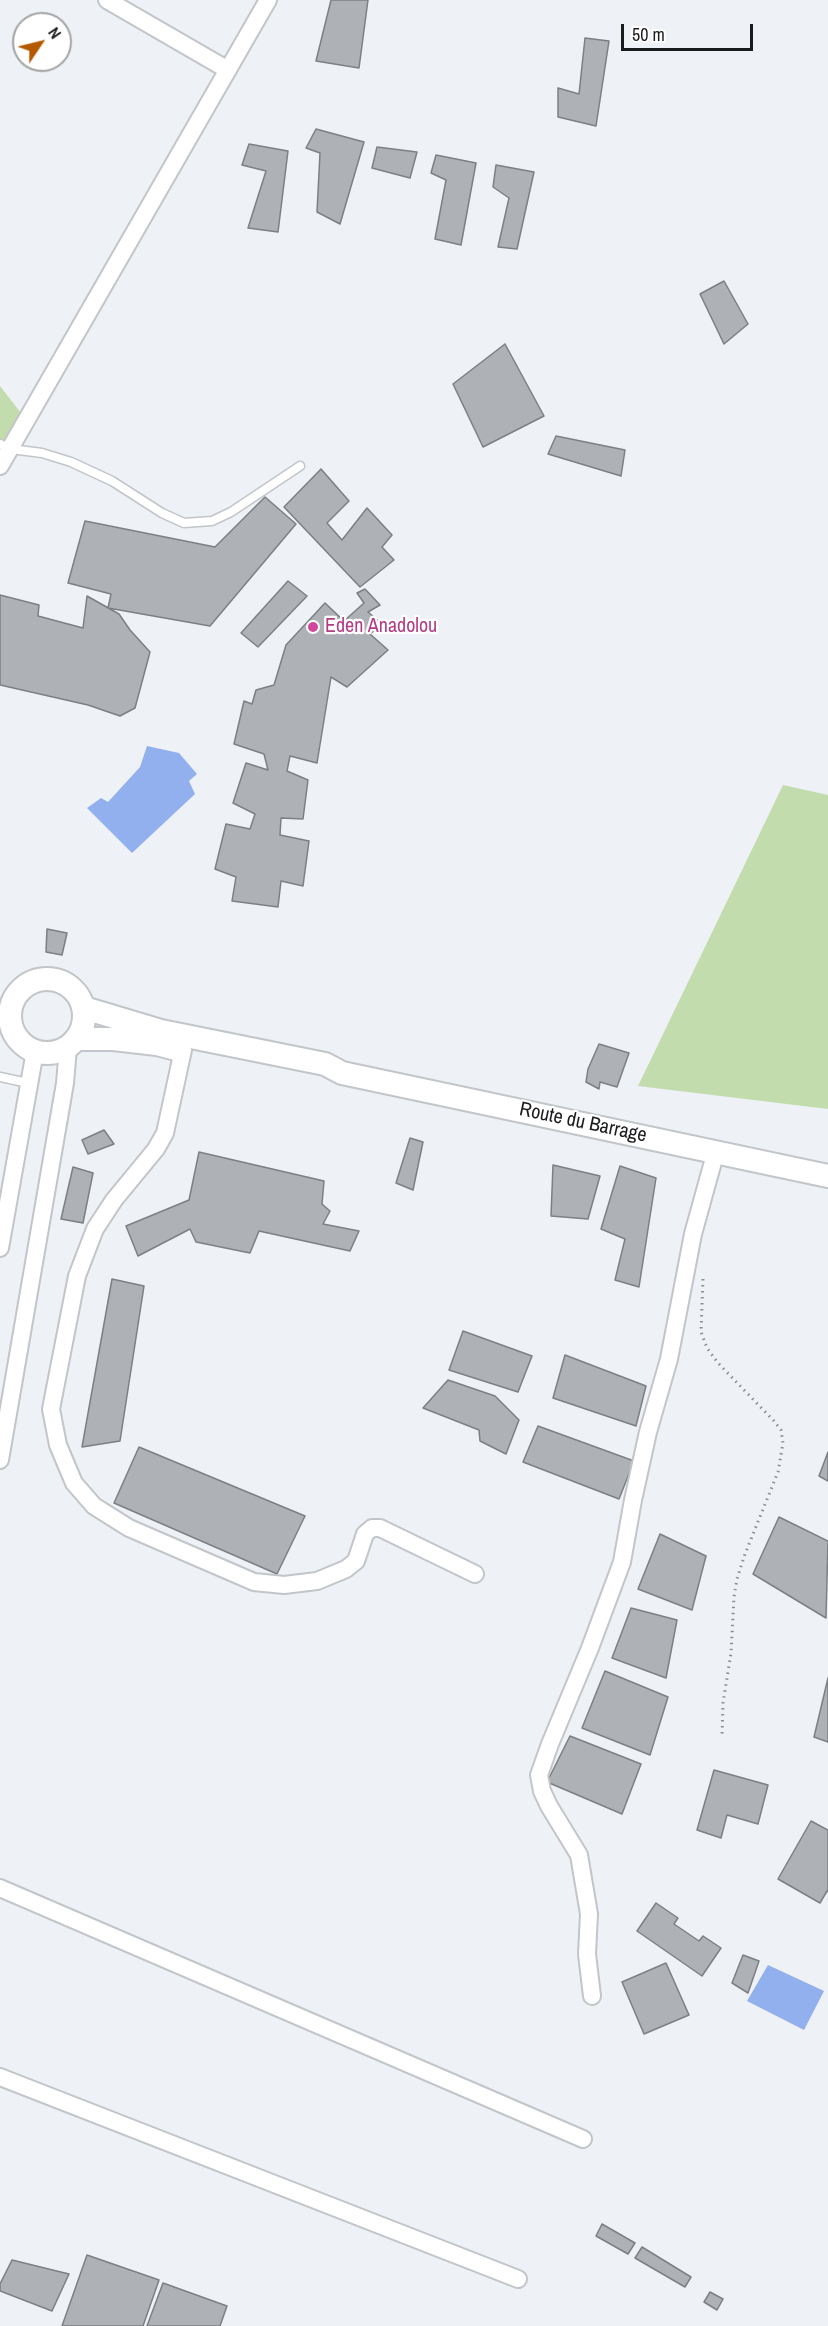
<!DOCTYPE html>
<style>
body{margin:0}
#map{position:relative;width:828px;height:2326px;overflow:hidden;background:#eef1f5;font-family:"Archivo Narrow",sans-serif}
canvas{display:block}
.north{position:absolute;left:12px;top:12px;width:60px;height:60px;box-sizing:border-box;background:#fff;border:2px solid #a3a4a5;border-radius:50%;rotate:55deg;font-size:16px;font-weight:700;line-height:24px;text-align:center;color:#1a1b1d}
.north::after{content:'';display:block;margin:auto;width:21px;height:27px;background:#b55900;clip-path:polygon(50% 0,100% 100%,50% 72%,0 100%)}
.scale{position:absolute;left:621px;top:24px;width:132px;height:27px;box-sizing:border-box;border:3px solid #1a1b1d;border-top:0;padding-left:8px;font-size:18px;line-height:21px;white-space:nowrap;color:#1a1b1d;-webkit-text-stroke:4px #fff;paint-order:stroke}
</style>
<div id="map">
<canvas width="828" height="2326"></canvas>
<div class="north">N</div>
<div class="scale">50 m</div>
</div>
<script>
const ctx = document.querySelector('canvas').getContext('2d');
ctx.lineJoin = 'round';
function paint(path, color) {
  ctx.fillStyle = color;
  ctx.fill(path, 'evenodd');
}
function poly(rows) {
  const path = new Path2D();
  for (const r of rows) {
    if (r.length === 3) {
      path.moveTo(r[0] + r[2], r[1]);
      path.arc(r[0], r[1], r[2], 0, 2 * Math.PI);
      continue;
    }
    path.moveTo(r[0], r[1]);
    for (let i = 2; i < r.length; i += 2) path.lineTo(r[i], r[i + 1]);
  }
  return path;
}
function strokePath(path, color, width, dash) {
  ctx.strokeStyle = color;
  ctx.lineWidth = width;
  ctx.lineCap = dash ? 'butt' : 'round';
  ctx.setLineDash(dash || []);
  ctx.stroke(path);
}
function label(font, color, halo, rows, align = 'center') {
  ctx.font = font + ' "Archivo Narrow",sans-serif';
  ctx.lineWidth = 4.5;
  ctx.setLineDash([]);
  ctx.textBaseline = 'middle';
  ctx.strokeStyle = halo;
  ctx.fillStyle = color;
  for (const [text, x, y, turn = 0] of rows) {
    ctx.save();
    ctx.translate(x, y);
    ctx.rotate((+turn || 0) * Math.PI / 180);
    ctx.textAlign = isNaN(turn) ? turn : align;
    if (halo) ctx.strokeText(text, 0, 0);
    ctx.fillText(text, 0, 0);
    ctx.restore();
  }
}
const green = poly([
 [0,386,21,413,0,448],
 [783,785,828,795,828,1109,638,1086]
]);
const water = poly([
 [147,746,179,753,197,774,189,781,195,794,132,853,87,808,101,798,108,802,140,767],
 [768,1965,824,1991,804,2030,747,2001]
]);
const building = poly([
 [331,0,368,0,359,68,316,61,331,0],
 [585,38,609,41,596,126,558,117,558,88,579,94,585,38],
 [316,129,364,142,340,224,317,212,320,153,306,148,316,129],
 [249,144,288,151,278,232,248,228,266,171,242,165,249,144],
 [377,147,417,152,410,178,372,168,377,147],
 [436,155,476,163,461,245,435,239,446,180,431,173,436,155],
 [496,165,534,172,517,249,498,247,509,198,493,187,496,165],
 [724,281,748,324,724,344,700,294,724,281],
 [505,344,544,416,483,447,453,384,505,344],
 [556,436,625,450,621,476,548,454,556,436],
 [321,469,349,501,327,523,342,540,367,508,392,535,382,547,394,560,360,587,284,507,321,469],
 [265,497,296,524,210,626,108,608,111,594,68,583,85,521,215,547,265,497],
 [288,581,307,596,258,647,241,633,288,581],
 [365,589,380,605,368,612,382,624,370,634,388,650,347,687,331,677,317,763,290,756,287,771,308,780,303,819,281,818,280,835,309,841,303,886,281,881,278,907,232,901,236,877,215,869,226,824,250,829,255,814,233,803,246,763,268,770,264,754,234,744,244,701,252,704,256,690,274,685,286,645,325,603,344,621,364,603,357,593,365,589],
 [0,595,39,605,38,616,83,628,87,596,119,614,130,630,150,652,135,708,120,716,88,705,0,685,0,595],
 [47,929,67,933,62,955,46,952,47,929],
 [599,1044,629,1053,617,1087,600,1082,599,1089,586,1082,588,1069,599,1044],
 [104,1130,114,1144,88,1154,82,1140,104,1130],
 [410,1138,423,1142,413,1190,396,1183,410,1138],
 [199,1152,324,1181,322,1204,330,1211,323,1224,359,1231,350,1251,259,1231,250,1253,196,1242,190,1229,138,1256,126,1226,189,1200,199,1152],
 [553,1165,600,1176,588,1219,551,1216,553,1165],
 [620,1166,656,1178,639,1287,615,1280,625,1239,601,1229,620,1166],
 [73,1167,93,1173,83,1223,61,1219,73,1167],
 [112,1279,144,1286,120,1441,82,1447,112,1279],
 [463,1331,532,1356,518,1392,449,1370,463,1331],
 [565,1355,646,1386,636,1426,553,1398,565,1355],
 [448,1380,495,1396,519,1420,506,1454,480,1441,479,1430,423,1408,448,1380],
 [538,1426,634,1461,619,1499,523,1462,538,1426],
 [139,1447,305,1516,277,1574,114,1503,139,1447],
 [828,1452,828,1481,819,1476,828,1452],
 [779,1517,828,1541,826,1618,753,1574,779,1517],
 [660,1534,706,1556,692,1610,638,1589,660,1534],
 [631,1608,677,1620,666,1678,612,1658,631,1608],
 [605,1671,668,1697,650,1755,582,1728,605,1671],
 [828,1678,828,1742,814,1737,828,1678],
 [570,1736,641,1764,622,1814,547,1782,570,1736],
 [714,1770,768,1785,758,1824,727,1815,721,1838,697,1830,714,1770],
 [811,1821,828,1830,828,1892,827,1891,820,1903,778,1879,811,1821],
 [656,1903,678,1918,674,1924,699,1941,703,1936,721,1948,702,1976,637,1931,656,1903],
 [743,1955,759,1961,748,1993,732,1983,743,1955],
 [666,1963,689,2015,644,2034,622,1982,666,1963],
 [602,2224,635,2243,628,2254,596,2236,602,2224],
 [642,2247,691,2277,685,2287,635,2258,642,2247],
 [87,2255,159,2280,143,2326,62,2326,87,2255],
 [12,2260,69,2274,52,2311,0,2291,0,2284,12,2260],
 [163,2283,227,2306,220,2326,147,2326,163,2283],
 [710,2292,723,2299,717,2310,704,2302,710,2292]
]);
const path = poly([
 [703,1279,701,1332,707,1348,718,1363,774,1421,781,1430,783,1443,778,1472,745,1554,737,1579,734,1597,731,1653,723,1703,722,1736]
]);
const lane = poly([
 [0,444,11,449,42,453,71,462,112,481,162,513,184,523,212,521,231,512,300,466],
 [0,1077,28,1083]
]);
const street = poly([
 [107,0,228,70],
 [0,466,268,0],
 [183,1050,165,1133,156,1149,114,1200,95,1229,77,1276,51,1409,58,1445,74,1483,94,1506,129,1528,254,1582,284,1585,317,1581,346,1569,356,1561,365,1534,372,1528,380,1528,475,1574],
 [0,1248,35,1051],
 [0,1460,65,1083,68,1048],
 [0,1888,583,2139],
 [592,1996,587,1954,589,1914,579,1855,549,1806,542,1791,539,1775,550,1744,590,1648,622,1562,633,1500,648,1432,669,1359,693,1234,716,1151],
 [0,2077,518,2279]
]);
const secondary = poly([
 [47,1016,37],
 [84,1008,161,1031,325,1064,342,1073,828,1176],
 [76,1039,113,1039,157,1044,176,1049]
]);
const markers = [
 [313,627,6,"#d1479c"]
];
const hotelNames = [
 ["Eden Anadolou",325,627]
];
const streetNames = [
 ["Route du Barrage",583,1123,12]
];
paint(green, '#c3dcae');
paint(water, '#93b0ee');
paint(building, '#aeb1b5');
strokePath(building, '#7d8083', 1.5);
strokePath(lane, '#c2c5c9', 11);
strokePath(street, '#c2c5c9', 20);
strokePath(secondary, '#c2c5c9', 26);
strokePath(path, '#8c8e91', 3, [1.5, 4.5]);
strokePath(lane, '#fff', 8);
strokePath(street, '#fff', 16);
strokePath(secondary, '#fff', 22);
for (const [x, y, r, color] of markers) {
  const dot = new Path2D();
  dot.arc(x, y, r, 0, 2 * Math.PI);
  ctx.fillStyle = color;
  ctx.fill(dot);
  strokePath(dot, '#fff', 2);
}
label('20px', '#b23c85', '#fff', hotelNames, 'left');
label('20px', '#1a1b1d', '#fff', streetNames);
</script>
